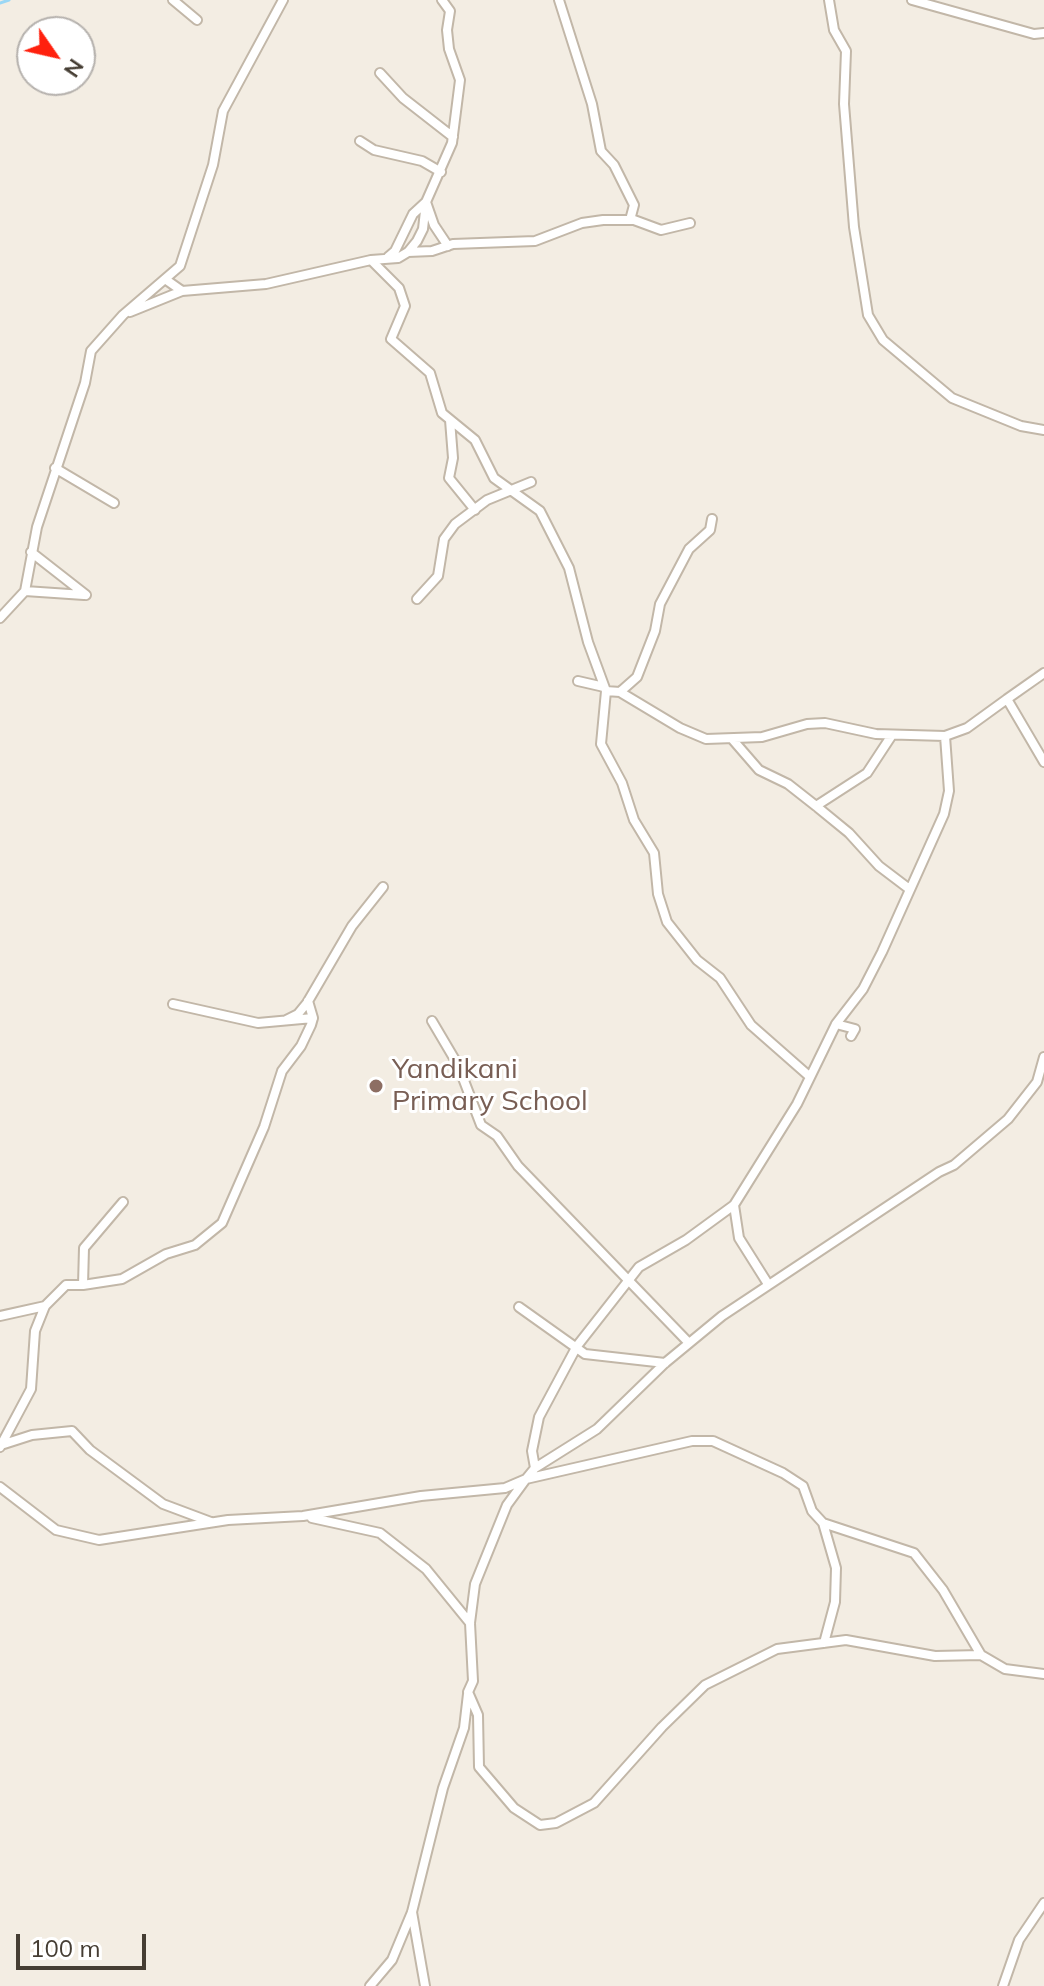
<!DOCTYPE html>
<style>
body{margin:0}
#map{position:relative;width:1044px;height:1986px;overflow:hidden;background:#f3ede3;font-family:Mulish,sans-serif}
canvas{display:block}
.north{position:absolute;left:16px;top:16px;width:80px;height:80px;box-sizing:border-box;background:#fff;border:2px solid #b5b1ad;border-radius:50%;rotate:124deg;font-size:22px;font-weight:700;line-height:32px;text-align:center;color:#453d33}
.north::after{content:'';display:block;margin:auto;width:28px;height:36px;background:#ff210e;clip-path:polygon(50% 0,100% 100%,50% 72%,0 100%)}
.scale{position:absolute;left:16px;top:1934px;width:130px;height:36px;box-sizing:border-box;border:4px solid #453d33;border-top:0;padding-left:10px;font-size:24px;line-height:28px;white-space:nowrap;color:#453d33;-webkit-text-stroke:6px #fff;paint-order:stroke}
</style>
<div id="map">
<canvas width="1044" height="1986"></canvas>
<div class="north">N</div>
<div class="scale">100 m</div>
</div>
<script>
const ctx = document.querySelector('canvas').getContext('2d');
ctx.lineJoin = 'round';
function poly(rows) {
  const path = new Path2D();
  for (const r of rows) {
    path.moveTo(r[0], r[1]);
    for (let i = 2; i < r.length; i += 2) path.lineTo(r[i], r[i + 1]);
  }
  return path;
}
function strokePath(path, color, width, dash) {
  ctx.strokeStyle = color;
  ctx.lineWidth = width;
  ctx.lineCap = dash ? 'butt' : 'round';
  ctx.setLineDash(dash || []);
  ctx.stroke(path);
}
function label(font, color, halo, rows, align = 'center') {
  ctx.font = font + ' Mulish,sans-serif';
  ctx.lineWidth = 6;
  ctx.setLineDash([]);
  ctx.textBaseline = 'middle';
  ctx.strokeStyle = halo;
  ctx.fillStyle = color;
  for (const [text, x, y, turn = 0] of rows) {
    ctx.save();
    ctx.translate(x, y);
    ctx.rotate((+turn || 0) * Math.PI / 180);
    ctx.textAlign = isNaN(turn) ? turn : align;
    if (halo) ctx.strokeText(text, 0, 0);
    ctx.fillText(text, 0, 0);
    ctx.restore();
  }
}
const stream = poly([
 [0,3,9,0]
]);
const minor = poly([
 [173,0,197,20],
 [559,0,592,104,601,151,614,165,634,205,630,220],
 [829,0,834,30,846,51,844,104,854,227,868,315,883,340,952,398,1021,426,1044,430],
 [912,0,1034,34,1044,33],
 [380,73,403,98,453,137],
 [360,141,374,150,422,161,441,172],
 [408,252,432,251,453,244,535,241,582,223,603,220,634,220,661,230,690,223],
 [388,257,395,251,413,214,426,202,434,225,448,246],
 [371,260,398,258,408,252,417,241,423,229,426,202,452,143,460,80,449,49,447,30,450,11,442,0],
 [165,279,182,291,266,284,371,260,399,288,405,306,391,339,430,373,442,413,475,440,494,478,540,511,569,568,588,642,606,691,601,744,622,783,634,820,654,853,658,894,667,922,697,960,720,978,751,1025,809,1076],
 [130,312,182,291],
 [450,420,453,458,449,478,475,510],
 [55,468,114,503],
 [31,552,86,595],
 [25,591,84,595],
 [417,599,438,576,444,539,455,524,487,500,531,482],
 [0,618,25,591,37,527,85,383,91,351,123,315,180,266,213,165,223,111,283,0],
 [578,681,604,687],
 [606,691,620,692,680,728,706,739,762,737,807,724,825,723,876,734,945,736],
 [620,692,637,677,655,631,660,604,689,549,710,530,712,519],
 [1007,699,1044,673],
 [733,740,759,770,788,784,816,806,849,833,879,866,908,888],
 [816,806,867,773,892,735],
 [173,1004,258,1023,313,1018],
 [286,1020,298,1014,307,1003,352,926,383,887],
 [432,1021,458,1065,481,1125,497,1136,518,1166,688,1342],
 [836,1024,863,989,882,952,944,814,949,791,945,736,967,728,1007,699,1044,762],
 [734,1205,739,1238,768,1284],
 [83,1285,122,1279,166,1254,195,1245,222,1223,264,1127,282,1071,301,1046,311,1025,313,1018,308,1001],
 [519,1307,585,1354,665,1363],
 [0,1316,45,1306],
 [4,1444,32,1435,72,1431,90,1450,163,1504,211,1522],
 [0,1447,31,1389,35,1331,45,1306,66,1285,83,1285,84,1248,123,1202],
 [535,1468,532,1451,539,1417,577,1346,639,1267,686,1240,734,1205,797,1104,836,1024,855,1029,851,1036],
 [0,1487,56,1530,99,1540,228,1520,303,1516,421,1496,505,1488,526,1479,535,1468,597,1429,665,1363,722,1316,939,1172,954,1165,1008,1119,1037,1082,1044,1057],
 [312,1518,380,1533,426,1569,470,1623],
 [823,1523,836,1568,835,1602,824,1643],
 [981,1655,935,1656,846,1640,777,1649,705,1685,662,1727,594,1803,556,1823,540,1825,514,1808,479,1767,478,1715,468,1692,473,1681,470,1623,475,1584,507,1505,526,1479,692,1441,713,1441,783,1473,803,1486,812,1511,823,1523,914,1553,943,1590,981,1655,1005,1669,1044,1674],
 [412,1912,425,1986],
 [370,1986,392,1960,412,1912,443,1788,464,1728,468,1694],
 [1003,1986,1019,1940,1044,1903]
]);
const markers = [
 [376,1086,8,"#8d6e63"]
];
const educationNames = [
 ["Yandikani",392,1070],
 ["Primary School",392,1102]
];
strokePath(stream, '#9ad7f5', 3);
strokePath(minor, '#c2b7a8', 12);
strokePath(minor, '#fff', 8);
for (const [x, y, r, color] of markers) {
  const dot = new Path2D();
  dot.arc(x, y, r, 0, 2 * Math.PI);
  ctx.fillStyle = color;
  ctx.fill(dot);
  strokePath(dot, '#fff', 3);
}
label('28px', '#785e54', '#fff', educationNames, 'left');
</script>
